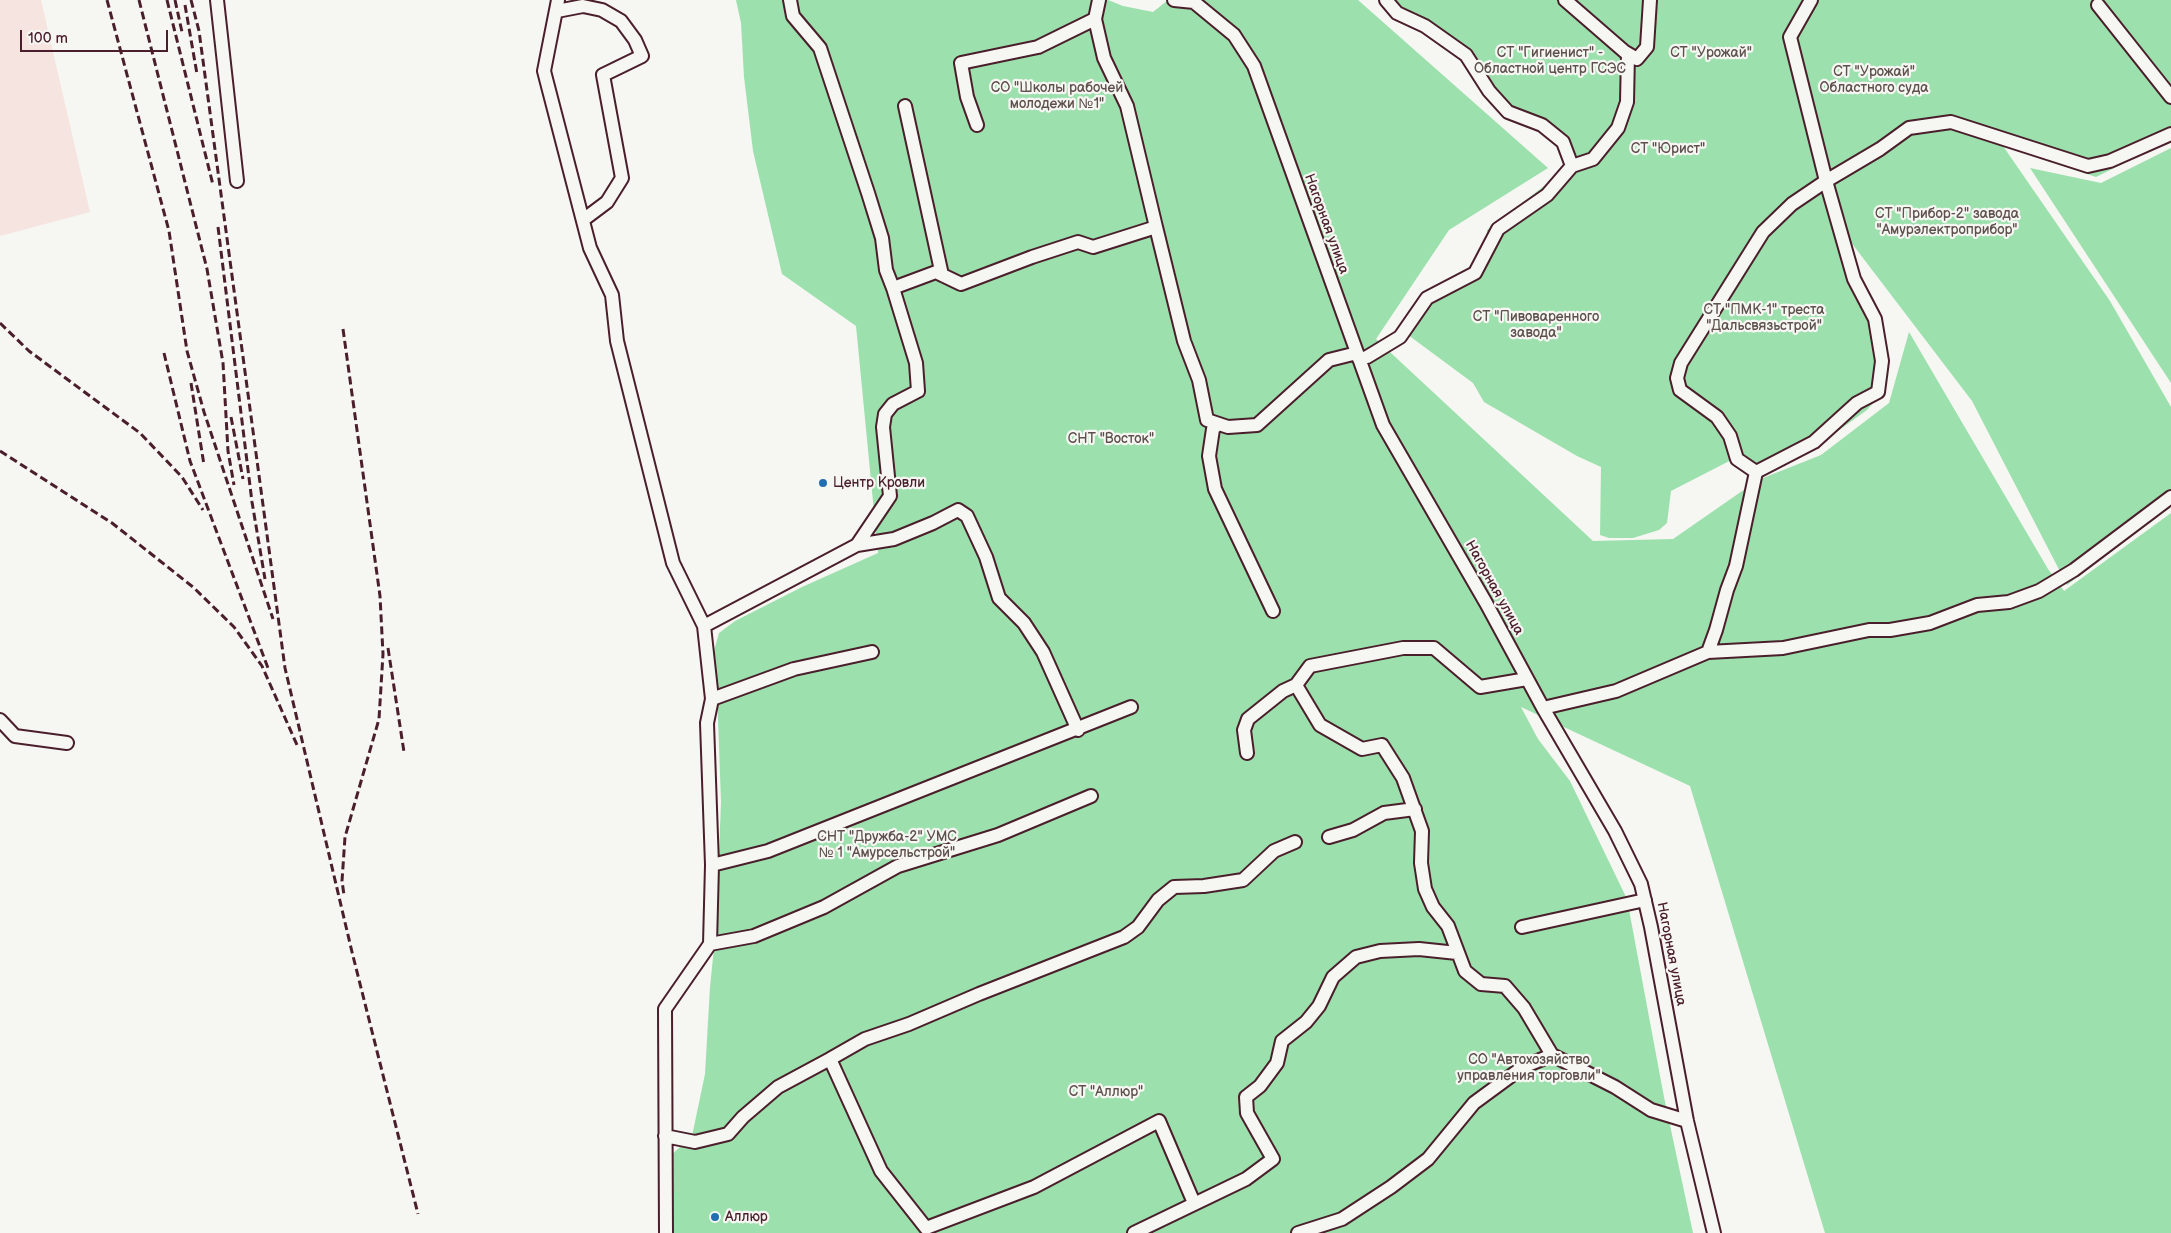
<!DOCTYPE html>
<meta charset="utf-8">
<style>
body{margin:0}
#map{position:relative;width:2171px;height:1233px;overflow:hidden;background:#f6f6f2;font-family:"Balsamiq Sans",sans-serif}
canvas{display:block}
.scale{position:absolute;left:20px;top:30px;width:148px;height:22px;box-sizing:border-box;border:2px solid #4a1f2b;border-top:0;padding-left:6px;font-size:15px;line-height:18px;white-space:nowrap;color:#4a1f2b;-webkit-text-stroke:4px #f6f6f2;paint-order:stroke}
</style>
<div id="map">
<canvas width="2171" height="1233"></canvas>
<div class="scale">100 m</div>
</div>
<script>
const ctx = document.querySelector('canvas').getContext('2d');
ctx.lineJoin = 'round';
function paint(path, color) {
  ctx.fillStyle = color;
  ctx.fill(path, 'evenodd');
}
function poly(rows) {
  const path = new Path2D();
  for (const r of rows) {
    path.moveTo(r[0], r[1]);
    for (let i = 2; i < r.length; i += 2) path.lineTo(r[i], r[i + 1]);
  }
  return path;
}
function strokePath(path, color, width, dash) {
  ctx.strokeStyle = color;
  ctx.lineWidth = width;
  ctx.lineCap = dash ? 'butt' : 'round';
  ctx.setLineDash(dash || []);
  ctx.stroke(path);
}
function label(font, color, halo, rows, align = 'center') {
  ctx.font = font + ' "Balsamiq Sans",sans-serif';
  ctx.lineWidth = 4.5;
  ctx.setLineDash([]);
  ctx.textBaseline = 'middle';
  ctx.strokeStyle = halo;
  ctx.fillStyle = color;
  for (const [text, x, y, turn = 0] of rows) {
    ctx.save();
    ctx.translate(x, y);
    ctx.rotate((+turn || 0) * Math.PI / 180);
    ctx.textAlign = isNaN(turn) ? turn : align;
    if (halo) ctx.strokeText(text, 0, 0);
    ctx.fillText(text, 0, 0);
    ctx.restore();
  }
}
const built = poly([
 [0,0,41,0,90,212,0,236]
]);
const green = poly([
 [736,0,1108,0,1123,6,1153,12,1168,0,1358,0,1548,168,1449,230,1376,339,1593,541,1673,539,1758,480,1821,455,1889,403,1909,332,2048,569,2064,591,2171,513,2171,1233,1825,1233,1690,786,1521,707,1538,739,1570,781,1627,899,1664,1097,1693,1233,669,1233,669,1157,692,1136,705,1074,710,987,716,928,721,802,717,691,713,654,719,633,735,621,802,587,878,553,856,326,782,274,753,151,744,77,741,23],
 [1390,0,2171,0,2171,140,2096,177,2003,146,2110,301,2171,407,2171,507,2067,585,1972,401,1850,241,1863,283,1882,322,1887,352,1886,388,1867,410,1810,451,1765,474,1741,455,1671,491,1667,523,1659,530,1633,538,1609,538,1600,535,1601,467,1577,456,1484,402,1473,383,1400,329,1417,307,1470,273,1488,241,1487,230,1561,173,1570,152,1506,104,1471,58,1404,13],
 [2171,148,2171,383,2030,168,2101,183]
]);
const minor = poly([
 [217,0,237,181],
 [558,0,544,71,590,248,612,295,617,341,673,563,704,626,712,699,707,723,712,865,710,944,665,1009,666,1233],
 [790,0,793,16,820,48,868,193,882,238,886,270,893,288],
 [1174,0,1194,2,1234,35,1254,66,1383,425,1486,603,1543,708,1615,831,1641,884,1651,927,1687,1121,1714,1233],
 [1386,0,1397,13,1425,26,1466,55,1489,91,1508,112,1542,125,1563,142,1572,166,1593,159,1618,128,1627,102,1628,54],
 [1565,0,1625,52,1637,59,1647,47,1650,0],
 [2098,5,2171,97],
 [557,11,583,6,602,10,621,21,635,40,642,56,603,75,622,178,607,202,583,220],
 [905,106,942,275],
 [977,125,967,97,961,63,1038,47,1095,19],
 [1156,227,1184,341,1199,380,1207,420,1228,427,1257,425,1329,360,1357,353],
 [1359,359,1367,357,1400,337,1427,298,1475,273,1498,229,1547,195,1572,166],
 [1218,424,1213,429,1209,456,1215,489,1273,611],
 [1756,472,1737,459,1730,436,1717,417,1680,390,1677,378,1681,363,1763,232,1792,204,1826,181,1880,149,1909,128,1951,122,2088,166,2110,161,2171,134],
 [1756,472,1814,442,1857,403,1878,392,1882,361,1875,319,1854,279,1826,181,1790,37,1811,0],
 [857,545,890,496,883,427,885,414,893,404,918,391,916,363,893,288,936,272,961,284,1032,257,1078,242,1093,247,1156,227,1127,106,1104,58,1095,19,1099,0],
 [704,626,857,545,894,539,933,523,958,510,967,516,986,557,999,598,1024,623,1043,652,1078,730],
 [1708,652,1716,630,1727,590,1736,566,1756,472],
 [1527,679,1480,687,1434,648,1403,648,1310,666,1296,685,1320,725,1362,749,1382,745,1403,778,1422,831,1421,863,1425,889,1433,907,1448,926,1465,971,1481,984,1505,986,1524,1008,1552,1055],
 [712,699,794,669,872,652],
 [1543,708,1616,691,1708,652,1783,648,1869,630,1890,630,1930,623,1977,605,2009,602,2039,591,2074,570,2171,497],
 [0,720,15,736,67,743],
 [1247,753,1244,730,1248,719,1283,691,1296,685],
 [1329,837,1353,830,1384,813,1415,809],
 [712,865,768,851,1131,707],
 [1522,927,1645,900],
 [710,944,754,936,824,907,898,866,998,835,1091,796],
 [665,1136,695,1142,728,1134,743,1117,778,1087,830,1059],
 [1194,1203,1159,1121,1034,1187,926,1228,881,1171,830,1059,865,1039,909,1024,979,994,1124,937,1138,927,1158,900,1174,887,1204,886,1243,880,1274,851,1295,842],
 [1134,1233,1246,1179,1273,1159,1247,1113,1246,1097,1260,1086,1277,1063,1282,1041,1306,1022,1319,1006,1333,977,1356,957,1380,951,1419,949,1457,953],
 [1298,1233,1342,1219,1391,1187,1428,1159,1474,1103,1523,1067,1552,1055,1615,1087,1651,1110,1687,1121]
]);
const rail = poly([
 [107,0,169,231,187,351,204,412,273,619],
 [139,0,207,269,223,363,228,451,234,485],
 [167,0,213,185],
 [175,0,182,32],
 [191,0,199,31,285,668,352,952,418,1214],
 [185,5,197,74],
 [218,227,252,502,265,579],
 [0,323,29,351,140,433,182,477,203,510],
 [343,329,380,596,383,654,379,719,345,837,342,881,344,895],
 [164,353,190,461,268,668],
 [191,383,204,465],
 [231,417,243,479],
 [0,451,112,523,193,587,234,627,262,666,297,745],
 [388,648,404,752]
]);
const markers = [
 [823,483,5,"#1f6fb2"],
 [715,1217,5,"#1f6fb2"]
];
const parkNames = [
 ["СТ \"Гигиенист\" -",1550,53],
 ["Областной центр ГСЭС",1550,69],
 ["СТ \"Урожай\"",1711,53],
 ["СТ \"Урожай\"",1874,72],
 ["Областного суда",1874,88],
 ["СО \"Школы рабочей",1057,88],
 ["молодежи №1\"",1057,104],
 ["СТ \"Юрист\"",1668,149],
 ["СТ \"Прибор-2\" завода",1947,214],
 ["\"Амурэлектроприбор\"",1947,230],
 ["СТ \"ПМК-1\" треста",1764,310],
 ["\"Дальсвязьстрой\"",1764,326],
 ["СТ \"Пивоваренного",1536,317],
 ["завода\"",1536,333],
 ["СНТ \"Восток\"",1111,439],
 ["СНТ \"Дружба-2\" УМС",887,837],
 ["№ 1 \"Амурсельстрой\"",887,853],
 ["СО \"Автохозяйство",1529,1060],
 ["управления торговли\"",1529,1076],
 ["СТ \"Аллюр\"",1106,1092]
];
const streetNames = [
 ["Нагорная улица",1326,224,70],
 ["Нагорная улица",1494,588,61],
 ["Нагорная улица",1671,954,79]
];
const poiNames = [
 ["Центр Кровли",833,483],
 ["Аллюр",725,1217]
];
paint(built, '#f6e4e0');
paint(green, '#9ce1ad');
strokePath(minor, '#4a1f2b', 16);
strokePath(minor, '#f6f6f2', 12);
strokePath(rail, '#4a1f2b', 3, [8, 4]);
for (const [x, y, r, color] of markers) {
  const dot = new Path2D();
  dot.arc(x, y, r, 0, 2 * Math.PI);
  ctx.fillStyle = color;
  ctx.fill(dot);
  strokePath(dot, '#f6f6f2', 2);
}
label('14px', '#5e504c', '#f6f6f2', parkNames);
label('14px', '#4a1f2b', '#f6f6f2', streetNames);
label('14px', '#4a1f2b', '#f6f6f2', poiNames, 'left');
</script>
